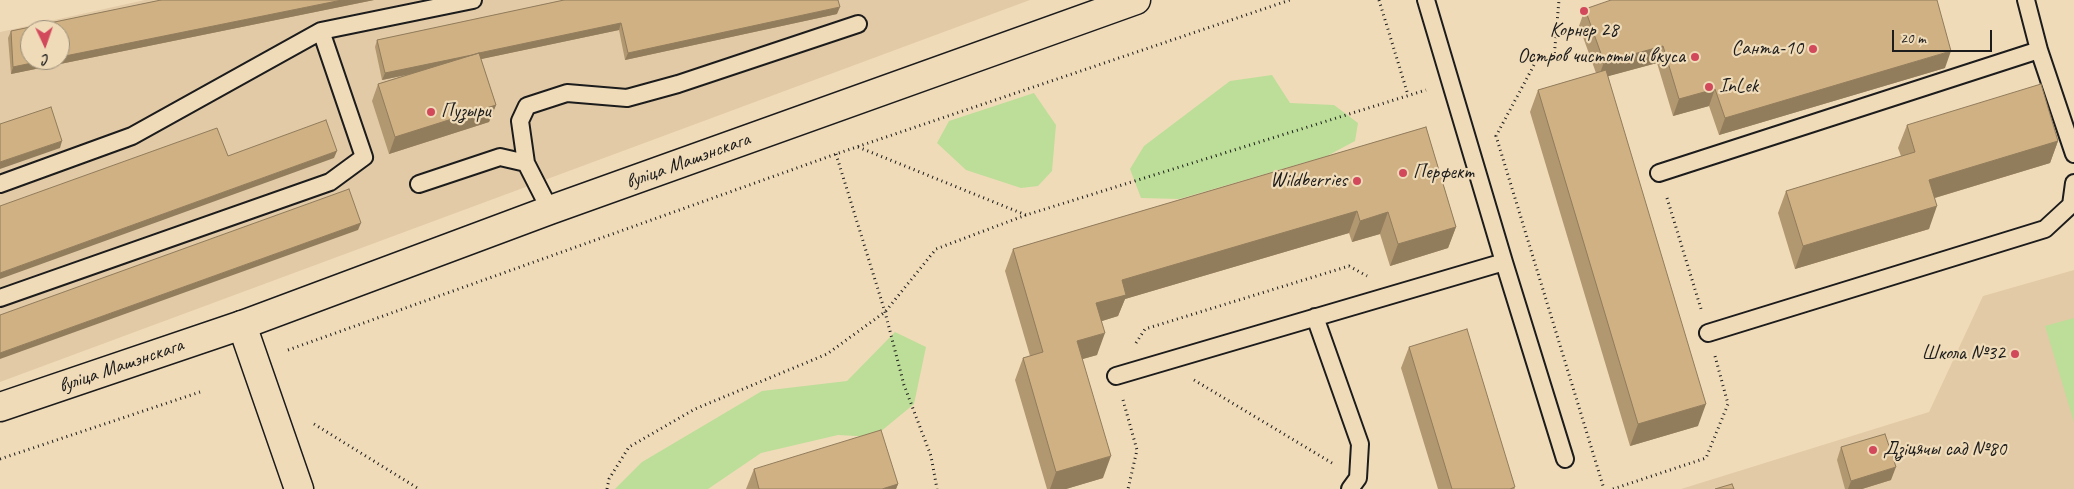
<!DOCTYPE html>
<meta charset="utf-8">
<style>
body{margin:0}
#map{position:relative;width:2074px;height:489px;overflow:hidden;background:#f0dbb9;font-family:Caveat,sans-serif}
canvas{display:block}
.north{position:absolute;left:20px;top:20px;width:50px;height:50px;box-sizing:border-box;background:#f0dbb9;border:1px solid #9b8f7a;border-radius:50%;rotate:177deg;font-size:14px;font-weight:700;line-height:20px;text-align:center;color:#1c1c1c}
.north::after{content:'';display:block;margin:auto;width:18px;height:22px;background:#d1495b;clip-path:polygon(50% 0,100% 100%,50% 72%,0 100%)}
.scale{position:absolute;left:1892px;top:30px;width:100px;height:22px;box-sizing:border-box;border:2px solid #1c1c1c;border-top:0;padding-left:6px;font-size:15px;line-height:18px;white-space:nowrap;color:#1c1c1c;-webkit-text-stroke:4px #f0dbb9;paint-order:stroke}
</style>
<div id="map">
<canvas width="2074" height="489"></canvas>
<div class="north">С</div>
<div class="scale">20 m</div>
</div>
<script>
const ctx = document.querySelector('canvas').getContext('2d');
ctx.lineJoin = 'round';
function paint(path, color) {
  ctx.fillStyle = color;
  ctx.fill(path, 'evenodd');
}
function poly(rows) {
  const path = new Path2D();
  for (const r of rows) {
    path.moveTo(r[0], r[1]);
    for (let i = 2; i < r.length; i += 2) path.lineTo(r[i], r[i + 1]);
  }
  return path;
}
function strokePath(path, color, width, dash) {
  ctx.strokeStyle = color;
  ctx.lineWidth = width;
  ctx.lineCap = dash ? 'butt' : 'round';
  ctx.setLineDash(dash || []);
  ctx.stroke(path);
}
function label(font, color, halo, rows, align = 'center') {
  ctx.font = font + ' Caveat,sans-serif';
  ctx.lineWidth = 4.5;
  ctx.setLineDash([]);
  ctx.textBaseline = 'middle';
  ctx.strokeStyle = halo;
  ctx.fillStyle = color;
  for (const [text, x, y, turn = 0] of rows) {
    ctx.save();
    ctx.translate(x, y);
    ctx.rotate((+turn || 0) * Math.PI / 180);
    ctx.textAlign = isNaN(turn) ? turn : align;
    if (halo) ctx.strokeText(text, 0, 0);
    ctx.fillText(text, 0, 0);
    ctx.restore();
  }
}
const built = poly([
 [145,0,1030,0,0,382,0,32],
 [30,30,60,30,60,60,30,60],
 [2074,270,2074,489,1681,489,1929,412,1983,296]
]);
const green = poly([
 [1272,75,1290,103,1334,105,1358,123,1355,141,1327,156,1179,199,1141,198,1130,169,1144,146,1230,81],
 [1034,93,1056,125,1052,171,1038,186,1021,188,966,170,937,143,949,121],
 [2074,318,2074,422,2045,326],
 [895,332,926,347,914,404,874,437,838,435,761,453,708,489,615,489,642,462,762,391,847,381]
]);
const path = poly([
 [1379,0,1408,95],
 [1554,58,1559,0],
 [1534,65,1496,136,1604,489],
 [858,147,1026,215,1426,90],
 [836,154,885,312,904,385,931,456,937,489],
 [1667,198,1701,309],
 [1136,343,1145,329,1349,266,1367,276],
 [288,350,836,154,1290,0],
 [1194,380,1332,463],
 [1123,400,1137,450,1128,489],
 [314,424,419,489],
 [0,459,200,392],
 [607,489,609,479,629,447,695,409,827,354,885,312,936,249,1026,215],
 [1613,489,1706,458,1728,404,1715,356]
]);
const service = poly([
 [1426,0,1504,262,1565,459],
 [2026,0,2039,50,2074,154],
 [526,163,520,121,527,106,567,93,627,98,678,84,858,24],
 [1659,173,2039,50],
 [0,184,132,136,321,31,473,0],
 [419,184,500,157,526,163,550,210],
 [0,298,330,182,364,157,321,31],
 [1315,317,1360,444,1358,478,1350,489],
 [1708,333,2045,229,2071,205,2074,183],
 [1116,376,1504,262]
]);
const minor = poly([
 [242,325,299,489]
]);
const secondary = poly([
 [0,407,242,325,550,210,1136,0]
]);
const wall = poly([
 [161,0,374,0,11,74,8,38,11,31],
 [564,0,837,14,625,60,619,30,481,59,496,105,489,122,389,154,372,101,378,84,406,75,382,80,375,47,377,40],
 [1585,9,1945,68,1719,135,1709,106,1673,116,1657,63,1608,76,1698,426,1630,446,1530,112,1538,90,1596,73,1579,26],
 [1907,125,2058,141,2050,163,1935,198,1929,229,1795,269,1778,213,1786,191,1901,156,1898,148],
 [1426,127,1456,227,1448,248,1390,266,1380,234,1352,242,1349,233,1125,299,1118,316,1102,321,1097,355,1082,359,1103,478,1066,489,1047,489,1015,380,1023,358,1030,356,1005,271,1013,249],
 [1409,347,1515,489,1438,489,1401,368],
 [1841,447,1891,480,1862,489,1845,489,1837,460],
 [754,469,898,484,896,489,746,489]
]);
const shadedWall = poly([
 [342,0,374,0,11,74,13,67,46,60,60,60,60,57],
 [840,7,837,14,625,60,628,53],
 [621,23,619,30,382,80,385,73],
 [1663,46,1657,63,1598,79,1604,62],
 [1951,51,1945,68,1719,135,1725,118],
 [1715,89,1709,106,1673,116,1679,99],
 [496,105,489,122,389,154,395,137],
 [62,141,60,148,0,169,0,162],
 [2058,141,2050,163,1921,202,1929,180],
 [337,151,334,158,0,279,0,273],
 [1937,206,1929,229,1795,269,1803,246],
 [1357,211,1349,233,1125,299,1118,316,1089,325,1096,303,1122,280],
 [1388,212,1380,234,1352,242,1360,221],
 [361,223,358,230,0,359,0,353],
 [1456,227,1448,248,1390,266,1398,244],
 [1105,333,1097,355,1069,363,1077,341],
 [1706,404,1698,426,1630,446,1638,424],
 [1111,456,1103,478,1066,489,1050,489,1056,472],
 [1896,467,1891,480,1862,489,1848,489,1851,481],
 [898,484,896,489,882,489]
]);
const building = poly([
 [161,0,342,0,60,57,60,30,30,30,30,60,46,60,13,67,11,31,161,0],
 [564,0,838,0,840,7,628,53,621,23,479,53,472,55,385,73,377,40,564,0],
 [1611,0,1937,0,1951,51,1725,118,1715,89,1679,99,1663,46,1604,62,1585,9,1611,0],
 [479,53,496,105,395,137,378,84,479,53],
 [1606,70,1706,404,1638,424,1538,90,1606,70],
 [2041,84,2058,141,1929,180,1937,206,1803,246,1786,191,1915,152,1907,125,2041,84],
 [51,107,62,141,0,162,0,124,51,107],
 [326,120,337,151,0,273,0,206,217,128,228,156,326,120],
 [1426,127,1456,227,1398,244,1388,212,1360,221,1357,211,1122,280,1126,295,1096,303,1105,333,1077,341,1111,456,1056,472,1023,358,1043,352,1013,249,1426,127],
 [349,189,361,223,0,353,0,315,349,189],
 [1467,329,1515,487,1510,489,1452,489,1409,347,1467,329],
 [881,430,898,484,882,489,759,489,754,469,881,430],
 [1885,434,1896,467,1851,481,1841,447,1885,434],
 [1732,484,1734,489,1715,489,1732,484]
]);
const markers = [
 [1584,11,5,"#d1495b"],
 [1813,49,5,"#d1495b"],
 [1695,57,5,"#d1495b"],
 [1709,87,5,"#d1495b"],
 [431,112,5,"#d1495b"],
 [1403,173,5,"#d1495b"],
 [1357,181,5,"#d1495b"],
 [2015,354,5,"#d1495b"],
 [1873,450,5,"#d1495b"]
];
const poiNames = [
 ["Корнер 28",1584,31,"center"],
 ["Санта-10",1803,49],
 ["Остров чистоты и вкуса",1685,57],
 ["InLek",1719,87,"left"],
 ["Пузыри",441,112,"left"],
 ["Перфект",1413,173,"left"],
 ["Wildberries",1347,181],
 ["Школа №32",2005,354],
 ["Дзіцячы сад №80",1883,450,"left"]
];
const streetNames = [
 ["вуліца Машэнскага",688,161,-20],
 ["вуліца Машэнскага",121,366,-19]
];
paint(built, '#e2caa6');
paint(green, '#bcde98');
strokePath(service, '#1c1c1c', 20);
strokePath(minor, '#1c1c1c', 31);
strokePath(secondary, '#1c1c1c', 31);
strokePath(path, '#1c1c1c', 3, [1, 4]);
strokePath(service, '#f0dbb9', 16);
strokePath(minor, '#f0dbb9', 28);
strokePath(secondary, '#f0dbb9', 28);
paint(wall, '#b29871');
paint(shadedWall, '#917c5c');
paint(building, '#cfb183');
strokePath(building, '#917c5c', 1);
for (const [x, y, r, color] of markers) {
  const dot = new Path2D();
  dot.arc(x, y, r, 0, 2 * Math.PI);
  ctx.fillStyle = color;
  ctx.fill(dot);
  strokePath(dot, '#f0dbb9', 2);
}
label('20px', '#1c1c1c', '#f0dbb9', poiNames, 'right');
label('20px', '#1c1c1c', '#f0dbb9', streetNames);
</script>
